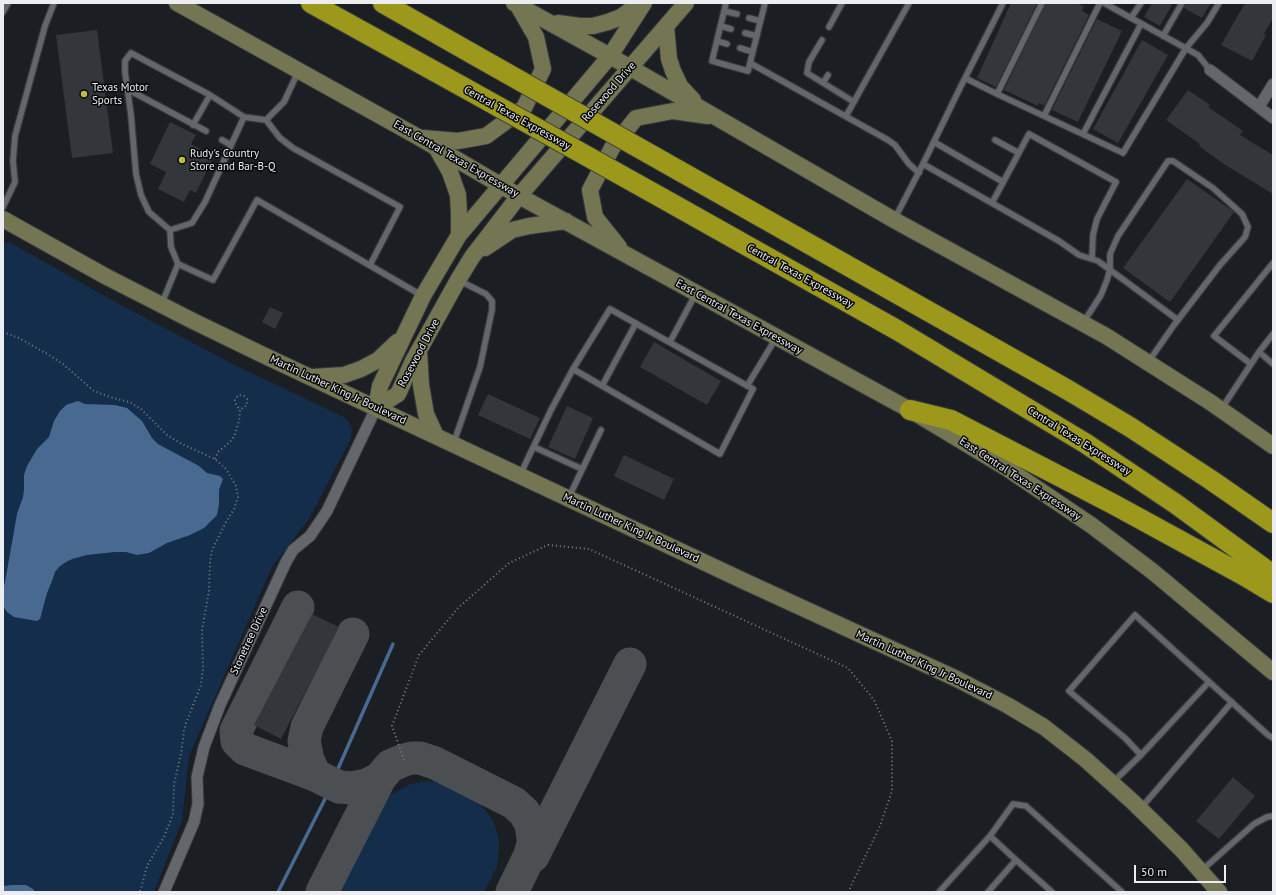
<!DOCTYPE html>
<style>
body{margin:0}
#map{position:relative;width:1276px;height:895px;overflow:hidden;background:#1b1e22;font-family:"PT Sans",sans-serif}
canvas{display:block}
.frame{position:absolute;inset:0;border:4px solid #ebedf0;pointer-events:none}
.scale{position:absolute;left:1134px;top:865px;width:92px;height:18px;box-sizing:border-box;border:2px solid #ebedf0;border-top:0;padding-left:5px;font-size:12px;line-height:14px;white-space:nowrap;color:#ebedf0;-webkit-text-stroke:3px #07080a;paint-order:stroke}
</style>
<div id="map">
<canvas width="1276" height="895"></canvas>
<div class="frame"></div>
<div class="scale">50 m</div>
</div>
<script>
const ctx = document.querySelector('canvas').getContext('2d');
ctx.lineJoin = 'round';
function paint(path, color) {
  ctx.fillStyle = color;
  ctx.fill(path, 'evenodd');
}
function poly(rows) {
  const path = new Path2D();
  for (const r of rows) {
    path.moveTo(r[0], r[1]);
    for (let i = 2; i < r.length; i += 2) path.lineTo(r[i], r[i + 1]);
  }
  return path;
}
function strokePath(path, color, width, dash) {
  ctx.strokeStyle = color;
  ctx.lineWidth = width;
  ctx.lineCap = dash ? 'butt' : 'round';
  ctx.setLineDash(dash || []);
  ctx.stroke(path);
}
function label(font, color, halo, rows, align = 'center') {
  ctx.font = font + ' "PT Sans",sans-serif';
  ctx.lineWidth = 3;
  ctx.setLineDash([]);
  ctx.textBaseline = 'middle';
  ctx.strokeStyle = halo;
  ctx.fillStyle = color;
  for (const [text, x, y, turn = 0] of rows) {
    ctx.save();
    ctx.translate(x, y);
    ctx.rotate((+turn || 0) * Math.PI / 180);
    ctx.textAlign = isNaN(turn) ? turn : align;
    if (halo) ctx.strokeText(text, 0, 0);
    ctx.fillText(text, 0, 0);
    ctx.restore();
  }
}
const green = poly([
 [3,243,11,243,121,305,237,366,346,418,352,428,351,439,309,519,272,567,189,756,182,821,154,892,3,892],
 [428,781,437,782,456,790,476,800,483,807,494,822,499,840,499,849,497,867,484,892,337,892,376,816,385,802,392,794,410,784]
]);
const water = poly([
 [78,401,85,404,115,405,127,408,142,421,152,438,158,444,199,466,207,473,220,476,223,479,219,490,219,504,217,515,204,528,190,535,167,543,149,553,137,555,126,552,115,552,87,555,72,559,66,562,60,566,55,572,52,581,47,593,40,619,37,621,14,617,7,612,3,606,3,589,5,582,17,514,23,497,24,489,24,475,27,466,37,449,49,437,54,421,60,411,66,405],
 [13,885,26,885,33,889,35,892,3,892,3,886]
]);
const stream = poly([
 [337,771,393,644],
 [278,892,325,799]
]);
const taxiway = poly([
 [298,607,236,731,237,741,245,749,315,775,339,787,352,788,367,785,380,778],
 [315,775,308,760,304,741,307,727,353,634],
 [533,856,630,664],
 [322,892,380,778,390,766,404,760,412,758,420,758,435,763,514,803,524,812,531,824,533,838,533,844,529,857,512,892]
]);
const building = poly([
 [1011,3,1037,3,996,87,977,78],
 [1046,3,1076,3,1084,6,1082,11,1089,15,1044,106,1039,103,1038,106,1004,90],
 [1152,3,1173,3,1160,26,1144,17],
 [1186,3,1211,3,1202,18,1184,8],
 [1245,3,1273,3,1273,18,1264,34,1266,35,1252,61,1221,45],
 [1097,19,1122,31,1078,122,1052,110],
 [97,30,113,153,72,158,56,35],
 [1142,40,1168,55,1118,143,1093,129],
 [1188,90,1210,105,1208,107,1243,131,1240,135,1273,155,1273,194,1224,164,1199,146,1200,144,1166,120],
 [170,122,196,135,191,144,214,156,196,193,190,190,184,202,158,189,166,172,150,164],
 [1187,179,1234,212,1170,302,1123,268],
 [270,307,283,313,275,329,262,322],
 [654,342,721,381,707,405,640,367],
 [488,394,540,418,530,439,478,415],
 [567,406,593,418,575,459,548,447],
 [624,455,674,479,664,500,614,476],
 [312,614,339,627,281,739,254,725],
 [1233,777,1255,796,1219,839,1196,821]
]);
const path = poly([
 [3,332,19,338,49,355,63,364,94,391,110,397,129,402,141,409,168,436,184,445,215,459,226,469,236,486,238,497,234,509,226,522,212,550,210,562,209,591,202,630,203,669,201,685,186,723,184,731,181,754,174,784,173,814,164,837,147,866,140,892],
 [215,459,218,452,232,440,235,434,239,421,240,410,236,404,235,400,237,397,239,395,244,396,247,399,247,405,240,410],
 [404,760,392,726,419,655,458,608,509,563,548,545,589,549,848,668,874,700,892,741,892,791,880,826,848,892]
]);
const service = poly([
 [726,3,712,61,748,71,750,63],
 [765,3,750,63,888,140,895,145,909,164,919,173],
 [1104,3,1198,55,1210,70],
 [724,11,737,14],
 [3,12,8,3],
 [749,18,760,21],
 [1131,18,1141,3],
 [721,26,731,29],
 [829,27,842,3],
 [745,33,757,36],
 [1163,36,1182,3],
 [822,40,809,62,807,73,854,102],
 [717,41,727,44],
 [740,48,753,52],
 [965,78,997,94,1042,3],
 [823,83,828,75],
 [127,89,206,131],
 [997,94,1123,153,1186,48,1207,23,1219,3],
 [846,116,909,3],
 [1044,116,1100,3],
 [266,120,280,138,293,148,400,207,370,265],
 [193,125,210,95],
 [1083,134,1141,24],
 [222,140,231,145],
 [995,140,1019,153],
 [934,142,1003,182],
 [923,164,1059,241,1079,255,1098,261,1178,320],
 [992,203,1029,134,1116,182,1097,219,1093,235,1092,259],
 [3,207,15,182,13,161,15,136,45,26,54,3],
 [895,218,923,164,960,88,1003,3],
 [170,230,149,212,141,195,136,174,131,115,125,72,125,61,131,53,210,95,244,117],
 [178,264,213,280,257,200,421,295],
 [162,303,178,264,171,247,170,230,192,223,205,202,244,117,266,120,284,102,298,72],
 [1083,323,1101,295,1107,280,1110,269,1110,254,1118,236,1168,161,1173,161,1213,188,1242,214,1248,227,1245,237,1220,265,1174,325,1149,361],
 [670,342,695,295],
 [1259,352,1273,334],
 [1251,364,1214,336,1273,263],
 [602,386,636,323],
 [747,386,776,338],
 [1222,408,1259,352,1273,364],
 [454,442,480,367,492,310,492,301,486,294,460,281],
 [534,447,582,469],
 [520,475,551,410,573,369,610,309,753,389,720,454,573,369],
 [569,497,601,430],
 [1209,682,1141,755,1125,738,1069,691,1135,615,1268,735,1273,738],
 [1113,782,1141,755],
 [1141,808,1232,702],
 [990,836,1016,860],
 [1201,871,1254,824,1267,817,1273,816],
 [939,892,990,836,1013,804,1026,806,1122,892],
 [988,892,1016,860,1052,892]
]);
const minor = poly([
 [1210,70,1273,118],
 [1259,107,1273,84],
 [164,892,194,822,198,804,197,777,204,747,220,705,286,562,293,550,310,536,327,511,376,408]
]);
const secondary = poly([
 [177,3,420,138,519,196,910,410,1008,469,1091,525,1152,571,1273,672],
 [514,3,610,56,894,220,1106,336,1210,402,1273,446],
 [558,23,580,26,593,26,608,22,621,17,640,3],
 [666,26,669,59,673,71,680,86,693,100],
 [423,138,458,141,486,136,524,108,543,69,536,37,517,4],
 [437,149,450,172,458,195,459,214,459,235],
 [3,219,105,276,191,320,261,354,746,582,957,679,1007,705,1044,727,1085,759,1133,802,1181,849,1219,892],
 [619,247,595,217,590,190,612,148,636,118,673,111,708,116],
 [485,248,512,230,529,226,566,221],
 [419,351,421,385,426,414,436,436],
 [313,377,344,375,361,369,378,360,397,342],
 [376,408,398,394,413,361,458,280,472,257,519,196,686,3],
 [376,408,380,386,423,296,459,235,610,56,644,3]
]);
const motorway = poly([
 [311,3,463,87],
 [383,3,478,57],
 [678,170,1068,390,1130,427,1211,480,1273,523],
 [662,198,897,330,1085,443,1176,504,1273,575],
 [910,410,951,420,1113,504,1243,575,1273,593]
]);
const motorwayBridge = poly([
 [478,57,678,170],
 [463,87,662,198]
]);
const markers = [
 [84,94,4,"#c0be40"],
 [182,160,4,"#c0be40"]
];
const poiNames = [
 ["Texas Motor",92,88],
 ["Sports",92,101],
 ["Rudy's Country",190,154],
 ["Store and Bar-B-Q",190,167]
];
const streetNames = [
 ["Rosewood Drive",609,92,-49],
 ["Central Texas Expressway",517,118,29],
 ["East Central Texas Expressway",456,159,30],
 ["Central Texas Expressway",800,276,29],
 ["East Central Texas Expressway",739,317,29],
 ["Rosewood Drive",419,353,-62],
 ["Martin Luther King Jr Boulevard",338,390,25],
 ["Central Texas Expressway",1079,441,32],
 ["East Central Texas Expressway",1020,479,33],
 ["Martin Luther King Jr Boulevard",631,528,25],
 ["Stonetree Drive",249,641,-65],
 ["Martin Luther King Jr Boulevard",924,665,25]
];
paint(green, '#132d4a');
paint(water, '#486a91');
strokePath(stream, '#486a91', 3.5);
strokePath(taxiway, '#4c4f52', 33);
paint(building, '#33363a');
strokePath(service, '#383a3d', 8);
strokePath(minor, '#383a3d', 13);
strokePath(secondary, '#383a3d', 18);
strokePath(motorway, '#383a3d', 22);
strokePath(path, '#7d7f83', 2, [1, 3]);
strokePath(service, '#63676b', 5.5);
strokePath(minor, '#63676b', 11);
strokePath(secondary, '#747653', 16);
strokePath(motorway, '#9b981b', 20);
strokePath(motorwayBridge, '#383a3d', 22, []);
strokePath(motorwayBridge, '#9b981b', 20);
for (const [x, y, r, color] of markers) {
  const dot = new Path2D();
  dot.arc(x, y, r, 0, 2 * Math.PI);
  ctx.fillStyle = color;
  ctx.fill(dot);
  strokePath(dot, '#07080a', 1.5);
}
label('11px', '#ebedf0', '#07080a', poiNames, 'left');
label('11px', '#ebedf0', '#07080a', streetNames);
</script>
